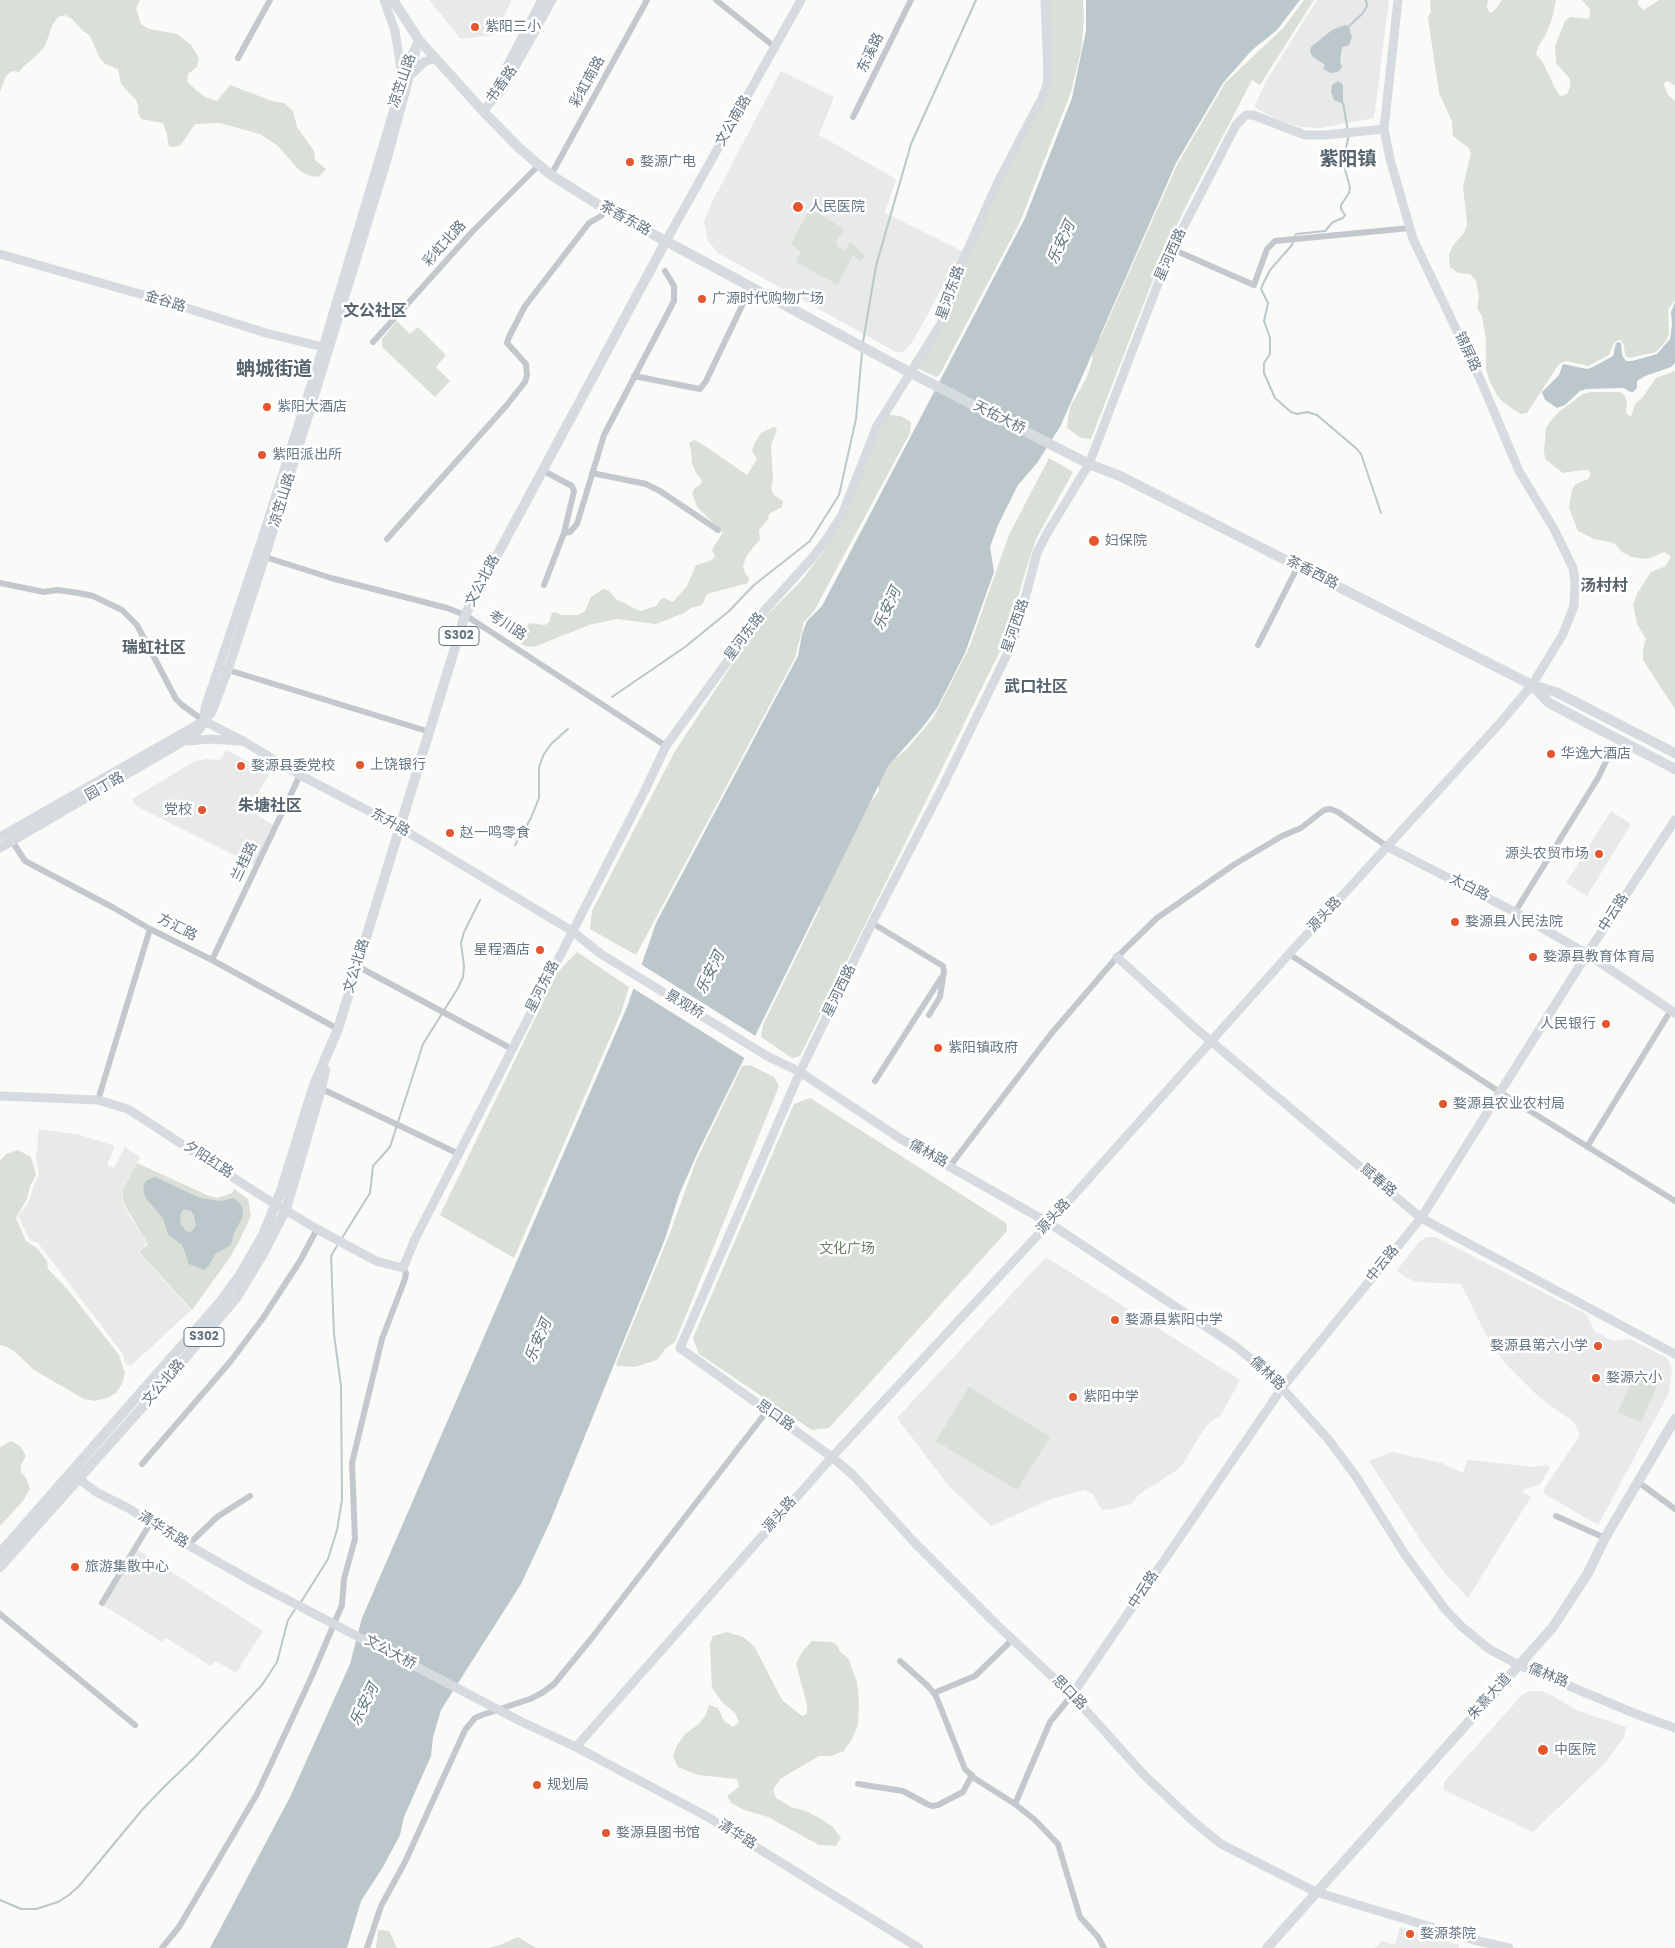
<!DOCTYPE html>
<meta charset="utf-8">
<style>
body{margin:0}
canvas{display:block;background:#fafaf8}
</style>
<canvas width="1675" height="1948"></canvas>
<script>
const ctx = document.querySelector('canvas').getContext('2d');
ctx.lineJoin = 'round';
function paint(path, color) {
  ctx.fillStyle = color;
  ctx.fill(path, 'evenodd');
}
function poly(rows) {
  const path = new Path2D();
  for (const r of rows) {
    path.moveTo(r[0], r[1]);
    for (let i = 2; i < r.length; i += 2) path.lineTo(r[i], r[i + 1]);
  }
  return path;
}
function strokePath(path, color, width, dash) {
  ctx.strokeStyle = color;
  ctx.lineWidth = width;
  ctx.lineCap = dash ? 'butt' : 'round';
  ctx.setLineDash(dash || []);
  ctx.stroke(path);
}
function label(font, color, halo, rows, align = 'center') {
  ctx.font = font + ' Poppins,"Noto Sans SC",sans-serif';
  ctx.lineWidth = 5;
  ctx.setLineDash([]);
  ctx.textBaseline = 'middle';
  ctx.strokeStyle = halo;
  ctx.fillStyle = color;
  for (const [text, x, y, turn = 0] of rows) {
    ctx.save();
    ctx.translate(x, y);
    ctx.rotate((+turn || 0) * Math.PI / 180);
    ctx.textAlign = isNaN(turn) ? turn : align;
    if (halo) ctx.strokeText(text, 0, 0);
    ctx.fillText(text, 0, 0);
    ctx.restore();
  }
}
const built = poly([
 [429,0,512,0,494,35,461,39],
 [1317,0,1389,0,1374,118,1320,128,1301,127,1278,120,1254,107,1268,78],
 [781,71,834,97,819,135,896,179,885,213,962,251,913,341,904,352,896,352,718,253,708,241,704,221,712,202],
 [226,750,270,773,256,797,264,803,257,815,273,825,254,865,136,806,132,799,193,762,205,759,220,760],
 [1611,811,1631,824,1587,896,1566,883],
 [39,1129,80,1135,115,1146,107,1165,114,1168,125,1147,140,1157,122,1189,123,1205,147,1243,138,1252,191,1310,131,1366,125,1364,123,1354,38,1243,30,1240,18,1216,29,1202,34,1184,39,1176,36,1156],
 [1427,1237,1435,1237,1584,1313,1587,1315,1594,1331,1613,1341,1630,1339,1667,1358,1672,1368,1669,1393,1598,1525,1545,1494,1543,1490,1579,1437,1579,1432,1576,1426,1571,1420,1540,1398,1504,1362,1485,1333,1461,1284,1416,1282,1405,1277,1397,1270,1419,1242],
 [1046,1257,1240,1380,1221,1415,1210,1422,1200,1435,1183,1464,1177,1470,1138,1495,1132,1504,1112,1509,1102,1510,1093,1494,1085,1490,1051,1499,991,1526,948,1485,897,1418],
 [1392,1452,1442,1463,1463,1473,1467,1460,1470,1460,1533,1467,1546,1465,1550,1468,1540,1484,1523,1490,1523,1492,1531,1497,1468,1598,1447,1576,1427,1550,1369,1461],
 [138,1550,263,1631,236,1673,216,1661,211,1666,166,1638,162,1642,103,1605],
 [1529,1691,1541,1691,1553,1696,1578,1711,1626,1727,1624,1737,1605,1763,1533,1832,1444,1790,1444,1782,1522,1695],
 [1400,1927,1459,1945,1459,1948,1375,1948,1382,1941,1395,1945]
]);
const green = poly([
 [0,0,140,0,136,8,141,24,149,29,177,34,191,45,199,58,197,67,188,74,187,81,197,91,205,97,217,101,230,85,272,101,284,103,293,111,297,127,314,151,315,160,326,169,319,177,310,176,300,171,278,146,260,134,220,123,195,124,180,146,171,147,168,145,167,134,163,123,141,119,138,113,138,105,136,100,121,84,118,69,105,64,99,57,90,36,81,29,72,19,65,15,58,17,52,26,45,46,35,57,24,66,19,72,12,71,6,76,0,92],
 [1046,0,1083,0,1084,20,1081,51,1071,92,1020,222,940,374,936,377,917,368,942,312,958,265,1048,86],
 [1304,0,1314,0,1260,85,1252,80,1183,212,1161,259,1091,439,1081,438,1067,428,1068,418,1071,405,1087,377,1093,358,1090,350,1094,343,1101,336,1177,165,1225,83,1284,27],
 [1430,0,1488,0,1487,7,1489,12,1491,13,1496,9,1502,0,1556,0,1552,19,1546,34,1538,47,1536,54,1542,61,1558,94,1561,96,1567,94,1570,87,1570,79,1556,63,1555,46,1565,21,1570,17,1588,19,1590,16,1590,9,1582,0,1638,0,1638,5,1644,10,1659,0,1675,0,1675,86,1668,81,1665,82,1664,85,1668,95,1675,101,1675,300,1668,310,1669,333,1666,341,1656,352,1629,358,1625,356,1624,345,1621,340,1618,340,1614,343,1609,355,1588,366,1566,361,1559,364,1527,413,1521,414,1514,410,1503,402,1497,395,1490,382,1486,369,1486,339,1482,316,1477,308,1479,297,1476,281,1470,274,1458,273,1450,267,1449,254,1454,244,1464,233,1467,224,1463,186,1471,154,1469,148,1453,136,1452,121,1439,93,1429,25,1428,17,1431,12],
 [810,208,844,229,836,242,838,247,845,251,850,242,865,256,861,261,853,255,838,285,796,262,801,252,791,244],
 [397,321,410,334,418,327,446,355,436,367,450,381,435,397,382,347,382,339],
 [1675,371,1675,709,1643,660,1643,649,1646,639,1637,624,1633,604,1638,592,1651,572,1666,566,1671,556,1664,552,1653,557,1645,559,1632,557,1622,552,1614,543,1594,539,1578,531,1569,508,1572,490,1576,484,1588,479,1591,474,1588,470,1583,470,1563,473,1545,459,1544,450,1546,428,1552,419,1560,411,1583,394,1591,392,1620,392,1625,396,1627,403,1626,413,1631,417,1635,404,1642,398,1656,378],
 [890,415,901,416,911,422,910,433,814,611,804,622,795,658,636,955,590,929,592,911,675,751,760,622,801,581,823,552,844,519,884,417],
 [774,427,777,429,771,445,773,480,771,489,774,495,783,501,782,507,769,514,768,519,759,530,760,540,755,545,746,557,743,566,745,573,749,578,748,583,707,594,702,605,691,608,684,613,656,624,617,619,589,625,534,647,525,646,520,643,520,637,529,623,545,625,549,622,552,613,555,612,562,615,578,615,585,611,591,597,603,589,608,590,616,599,640,611,656,606,661,599,664,598,673,602,687,586,696,565,710,561,715,557,712,550,723,532,697,507,692,493,695,488,701,484,702,480,696,473,692,463,691,450,689,443,694,440,699,442,747,475,757,459,752,451,755,442,761,433],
 [1049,458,1073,472,1036,539,1024,576,1010,625,1002,647,800,1056,792,1058,761,1037,763,1025,820,908,817,895,856,822,879,791,877,782,884,767,906,750,933,718,969,648,1009,535],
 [577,952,629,987,621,1013,514,1258,440,1215,557,973],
 [750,1065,774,1077,779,1086,675,1342,666,1348,657,1360,635,1367,617,1366,616,1364,670,1233,696,1161,742,1066],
 [810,1098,1006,1223,1007,1231,829,1428,812,1430,699,1354,693,1338,794,1104],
 [18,1150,31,1157,36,1175,30,1186,27,1199,16,1218,26,1241,37,1248,47,1261,48,1269,68,1290,119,1355,125,1373,122,1384,116,1393,107,1398,94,1401,84,1399,34,1370,14,1351,5,1346,0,1345,0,1161,6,1154],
 [137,1163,209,1196,217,1198,232,1193,234,1189,248,1199,251,1216,241,1237,231,1256,192,1310,139,1252,148,1244,124,1204,122,1190],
 [1637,1369,1660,1379,1641,1422,1618,1412],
 [969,1387,1050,1437,1017,1490,936,1441],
 [11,1441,20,1446,26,1456,21,1465,21,1472,26,1478,30,1489,23,1501,0,1526,0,1447],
 [727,1632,743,1637,754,1646,782,1700,802,1716,807,1714,807,1705,796,1664,802,1652,812,1641,832,1642,838,1646,840,1652,848,1658,857,1682,859,1703,858,1725,852,1739,844,1751,831,1756,819,1756,780,1779,773,1790,776,1798,791,1807,806,1811,821,1819,833,1827,841,1838,836,1846,819,1845,768,1817,744,1810,731,1803,727,1796,739,1787,737,1779,698,1775,678,1767,673,1757,676,1747,685,1734,699,1724,706,1715,709,1705,718,1708,724,1721,733,1727,739,1722,735,1713,722,1702,712,1688,710,1644,713,1636],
 [378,1930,389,1931,397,1948,376,1948],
 [518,1937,536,1948,489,1948,500,1945]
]);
const water = poly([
 [1086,0,1300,0,1277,30,1252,50,1223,83,1176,163,1060,427,1037,463,1018,485,998,525,990,547,994,572,965,653,937,708,922,728,888,766,696,1156,679,1195,665,1239,550,1522,521,1584,441,1710,433,1737,431,1756,404,1817,400,1835,383,1867,361,1901,347,1948,210,1948,290,1797,350,1664,362,1618,627,1007,656,923,798,656,802,634,807,621,822,606,1025,218,1072,98,1086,31],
 [1345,25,1349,27,1352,37,1349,45,1342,47,1340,62,1342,66,1340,70,1337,72,1331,73,1323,69,1325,65,1312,56,1310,51,1311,47,1332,30],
 [1338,81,1343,85,1343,104,1334,100,1331,91,1332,85],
 [1675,303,1675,363,1671,367,1645,376,1637,381,1637,388,1633,392,1630,392,1624,388,1586,389,1580,391,1565,405,1557,408,1545,400,1542,392,1559,375,1563,364,1587,369,1593,367,1613,356,1616,343,1619,342,1621,343,1622,355,1626,361,1632,361,1657,354,1670,339,1672,324,1671,312],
 [155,1177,200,1198,220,1201,234,1198,241,1205,243,1210,242,1218,234,1233,231,1245,215,1254,209,1265,204,1270,189,1264,182,1245,168,1234,163,1218,145,1197,143,1186,146,1181],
 [184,1209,191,1211,194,1215,196,1226,191,1232,186,1231,180,1223,181,1213]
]);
const pier = poly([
 [639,963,757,1037,746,1059,631,987]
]);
const stream = poly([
 [1348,27,1363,13,1367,6,1366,0],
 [1343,103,1348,131],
 [1349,135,1346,147,1341,156,1350,187,1349,193,1341,205,1341,209,1345,215,1343,218,1333,222,1325,231,1296,234,1292,245,1270,270,1262,286,1261,289,1268,303,1264,321,1270,338,1270,354,1264,363,1264,373,1275,398,1291,412,1297,414,1307,412,1317,415,1357,449,1361,454,1381,513],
 [863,342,876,266,911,144,976,0],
 [612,697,685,647,728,612,754,585,810,541,839,495,856,419,862,352],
 [515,845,531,818,539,798,539,767,544,754,552,743,568,729],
 [342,1238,370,1193,373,1166,390,1147,423,1044,458,988,463,977,464,966,461,943,464,932,480,900],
 [301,1602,328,1559,337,1530,342,1500,341,1386,334,1334,331,1256,338,1244],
 [0,1900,21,1909,36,1909,58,1902,69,1895,79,1886,142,1810,163,1788,194,1758,262,1685,277,1662,288,1620,296,1608]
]);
const street = poly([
 [716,0,776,48],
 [238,58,270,0],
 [853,117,911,0],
 [551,175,647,0],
 [1172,249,1254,285,1267,249,1275,241,1410,228],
 [373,342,472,232,539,165],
 [634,376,700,389,706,381,751,287],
 [542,470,572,486,574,491,564,533,544,585],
 [592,473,646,484,660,491,718,530],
 [564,533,570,532,577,524,604,435,674,301,674,286,665,271],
 [387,539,506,406,525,382,527,375,526,364,507,343,509,337,525,306,589,223,601,216,607,209],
 [262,556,331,578,447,608,465,615,666,746],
 [0,583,44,592,57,590,79,593,93,596,122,610,137,625,176,699,182,705,204,721],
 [1258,645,1298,566],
 [225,669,430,732],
 [12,841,25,861,114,908,150,929,212,960,338,1029],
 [1515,912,1598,778,1612,749],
 [872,923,943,966,944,971,940,997,929,1015],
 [1289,954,1501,1093,1675,1201],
 [212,960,300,775],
 [357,966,512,1049],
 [875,1081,941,978],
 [320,1088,459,1154],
 [98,1100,150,929],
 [1587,1147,1671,1010],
 [950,1166,1051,1034,1117,957,1157,918,1235,864,1282,836,1301,828,1324,810,1330,809,1338,812,1388,847],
 [142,1464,230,1362,263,1318,300,1261,317,1229],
 [1638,1482,1675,1509],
 [1556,1516,1605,1538],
 [188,1545,217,1517,250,1496],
 [102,1603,151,1522],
 [0,1614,135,1725],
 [900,1661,928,1686,936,1696,965,1769,974,1778,1015,1804],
 [934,1693,975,1676,1013,1639],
 [1072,1695,1050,1722,1015,1804,1035,1820,1058,1844,1080,1917,1098,1937,1104,1948],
 [858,1784,903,1791,927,1804,932,1806,938,1805,963,1792,972,1775],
 [162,1948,179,1927,257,1794,311,1678,342,1605,344,1579,355,1539,352,1463,382,1339,405,1279,406,1273,403,1268],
 [367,1948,381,1906,405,1862,465,1730,475,1718,482,1715,530,1699,542,1693,554,1684,591,1639,767,1411]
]);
const secondary = poly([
 [384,0,395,31,402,75],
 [413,73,424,62,435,58],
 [490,98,542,0],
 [483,111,504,87,552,0],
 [1384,129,1326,135,1305,135,1253,115,1246,115,1236,125,1169,255,1089,464,1046,535,1037,553,1014,640,943,786,872,923,800,1072,680,1348,832,1457,854,1476,914,1542,996,1624,1072,1695,1145,1776,1193,1821,1221,1844,1316,1892,1474,1940,1509,1948],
 [666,241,801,0],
 [0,254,161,300,266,333,327,348],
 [204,721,243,741,300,775,399,827,572,931,601,954,767,1056,800,1072,901,1139,1049,1223,1235,1346,1261,1367,1282,1388,1328,1439,1355,1475,1406,1556,1445,1609,1461,1626,1489,1649,1519,1665,1636,1714,1675,1728],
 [188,741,210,739,240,741],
 [0,837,204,721,212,712,228,670,265,557,386,163,416,52],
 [1388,847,1515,912,1587,954,1675,1013],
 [0,848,194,735,200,729,204,721,205,708,261,542,323,347,408,62,419,40],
 [1117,957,1194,1027,1421,1218,1675,1354],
 [0,1096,98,1100,128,1109,257,1193,317,1229,376,1261,403,1268,415,1239,645,790,666,746,764,611,812,558,826,540,842,515,877,426,941,324,948,306,955,277,972,240,998,182,1042,98,1047,85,1048,74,1045,0],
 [74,1475,96,1492,128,1508,188,1545,257,1584,522,1722,576,1747,706,1816,919,1948],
 [1072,1695,1282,1388,1421,1218,1587,954,1675,820],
 [576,1747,832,1457,1049,1223,1289,954,1500,723,1532,685,1563,634,1574,606,1575,582,1573,568,1554,529,1519,471,1481,381,1413,239,1390,159,1384,129,1398,0]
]);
const primary = poly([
 [393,0,419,40,483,111,519,148,551,175,597,204,909,372,1089,464,1120,476,1532,685,1556,692,1675,753],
 [1533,686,1549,703,1675,769],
 [0,1553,221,1301,240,1275,263,1235,281,1191,314,1085,338,1029,465,615,666,241],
 [0,1567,156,1392,237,1297,264,1252,286,1209,321,1089,325,1070],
 [1267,1948,1553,1627,1588,1573,1605,1538,1675,1419]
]);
const markers = [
 [475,27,5,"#e4572e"],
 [630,162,5,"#e4572e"],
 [798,207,6,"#e4572e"],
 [702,299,5,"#e4572e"],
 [267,407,5,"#e4572e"],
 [262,455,5,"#e4572e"],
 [1094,541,6,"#e4572e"],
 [1551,754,5,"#e4572e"],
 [360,765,5,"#e4572e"],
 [241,766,5,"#e4572e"],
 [202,810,5,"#e4572e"],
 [450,833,5,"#e4572e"],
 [1599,854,5,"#e4572e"],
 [1455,922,5,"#e4572e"],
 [540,950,5,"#e4572e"],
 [1533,957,5,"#e4572e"],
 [1606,1024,5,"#e4572e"],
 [938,1048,5,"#e4572e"],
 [1443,1104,5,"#e4572e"],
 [1115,1320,5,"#e4572e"],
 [1598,1346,5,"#e4572e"],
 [1596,1378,5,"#e4572e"],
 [1073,1397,5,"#e4572e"],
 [75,1567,5,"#e4572e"],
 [1543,1750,6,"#e4572e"],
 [537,1785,5,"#e4572e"],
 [606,1833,5,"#e4572e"],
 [1410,1934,5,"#e4572e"]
];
const shields = [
 [459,636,40],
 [204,1337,40]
];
const shieldNames = [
 ["S302",459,636],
 ["S302",204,1337]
];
const poiNames = [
 ["紫阳三小",485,27],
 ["婺源广电",640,162],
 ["人民医院",809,207],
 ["广源时代购物广场",712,299],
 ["紫阳大酒店",277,407],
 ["紫阳派出所",272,455],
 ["妇保院",1105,541],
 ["华逸大酒店",1561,754],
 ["上饶银行",370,765],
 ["婺源县委党校",251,766],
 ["党校",192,810,"right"],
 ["赵一鸣零食",460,833],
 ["源头农贸市场",1589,854,"right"],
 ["婺源县人民法院",1465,922],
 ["星程酒店",530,950,"right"],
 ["婺源县教育体育局",1543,957],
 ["人民银行",1596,1024,"right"],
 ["紫阳镇政府",948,1048],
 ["婺源县农业农村局",1453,1104],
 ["婺源县紫阳中学",1125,1320],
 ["婺源县第六小学",1588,1346,"right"],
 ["婺源六小",1606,1378],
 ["紫阳中学",1083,1397],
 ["旅游集散中心",85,1567],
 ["中医院",1554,1750],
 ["规划局",547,1785],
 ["婺源县图书馆",616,1833],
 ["婺源茶院",1420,1934]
];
const streetNames = [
 ["东溪路",871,53,-64],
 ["凉笠山路",403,81,-71],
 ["彩虹南路",588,82,-61],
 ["书香路",502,85,-55],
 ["文公南路",734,121,-60],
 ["茶香东路",625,219,29],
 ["彩虹北路",445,244,-48],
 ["星河西路",1171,255,-66],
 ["星河东路",951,293,-70],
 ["金谷路",165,302,17],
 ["锦屏路",1467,352,65],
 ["天佑大桥",999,418,27],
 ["凉笠山路",283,500,-73],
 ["茶香西路",1312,573,27],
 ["文公北路",483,581,-62],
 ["考川路",507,626,33],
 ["星河西路",1016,626,-71],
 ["星河东路",745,637,-53],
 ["园丁路",105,787,-30],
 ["东升路",390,823,29],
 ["兰桂路",245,862,-65],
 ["太白路",1469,888,27],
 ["中云路",1614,913,-57],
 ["源头路",1325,915,-47],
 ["方汇路",177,928,27],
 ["文公北路",357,966,-73],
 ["星河东路",543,987,-63],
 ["星河西路",840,991,-64],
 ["景观桥",684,1005,31],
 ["儒林路",928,1154,29],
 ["夕阳红路",208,1160,33],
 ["赋春路",1378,1181,40],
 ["源头路",1054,1217,-48],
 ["中云路",1383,1264,-51],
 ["儒林路",1267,1374,43],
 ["文公北路",164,1383,-49],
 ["思口路",775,1416,35],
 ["源头路",780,1515,-49],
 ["清华东路",163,1530,32],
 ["中云路",1144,1590,-56],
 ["文公大桥",390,1653,28],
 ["儒林路",1548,1676,22],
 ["思口路",1069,1693,45],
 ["朱熹大道",1490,1697,-48],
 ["清华路",737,1835,32]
];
const parkNames = [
 ["文化广场",847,1249]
];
const waterNames = [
 ["乐安河",1062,243,-65],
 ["乐安河",888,609,-65],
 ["乐安河",711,973,-64],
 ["乐安河",539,1341,-67],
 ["乐安河",365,1705,-63]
];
const quarterNames = [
 ["文公社区",375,312],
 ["汤村村",1604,587],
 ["瑞虹社区",154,649],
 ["武口社区",1036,688],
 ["朱塘社区",270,807]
];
const districtNames = [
 ["紫阳镇",1348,160],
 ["蚺城街道",274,370]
];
paint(built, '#e8e9e9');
paint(green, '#dadfd7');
paint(water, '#bbc7cb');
paint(pier, '#fafaf8');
strokePath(stream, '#bbc7cb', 2);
strokePath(street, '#c3c8cc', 6);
strokePath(secondary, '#d6dbdf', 9);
strokePath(primary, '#d6dbdf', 10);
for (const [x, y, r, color] of markers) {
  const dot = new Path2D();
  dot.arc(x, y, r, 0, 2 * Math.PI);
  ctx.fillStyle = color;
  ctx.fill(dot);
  strokePath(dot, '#fff', 2);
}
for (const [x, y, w] of shields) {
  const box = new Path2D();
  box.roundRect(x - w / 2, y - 9.5, w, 19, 4);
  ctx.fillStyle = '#fff';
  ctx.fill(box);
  strokePath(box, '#657683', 1);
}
label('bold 12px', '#657683', null, shieldNames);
label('14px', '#657683', '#fff', poiNames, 'left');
label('14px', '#657683', '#fff', streetNames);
label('14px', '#687a64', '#fff', parkNames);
label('italic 15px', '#60757c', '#fff', waterNames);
label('bold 16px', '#57646e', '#fff', quarterNames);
label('bold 19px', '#57646e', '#fff', districtNames);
</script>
